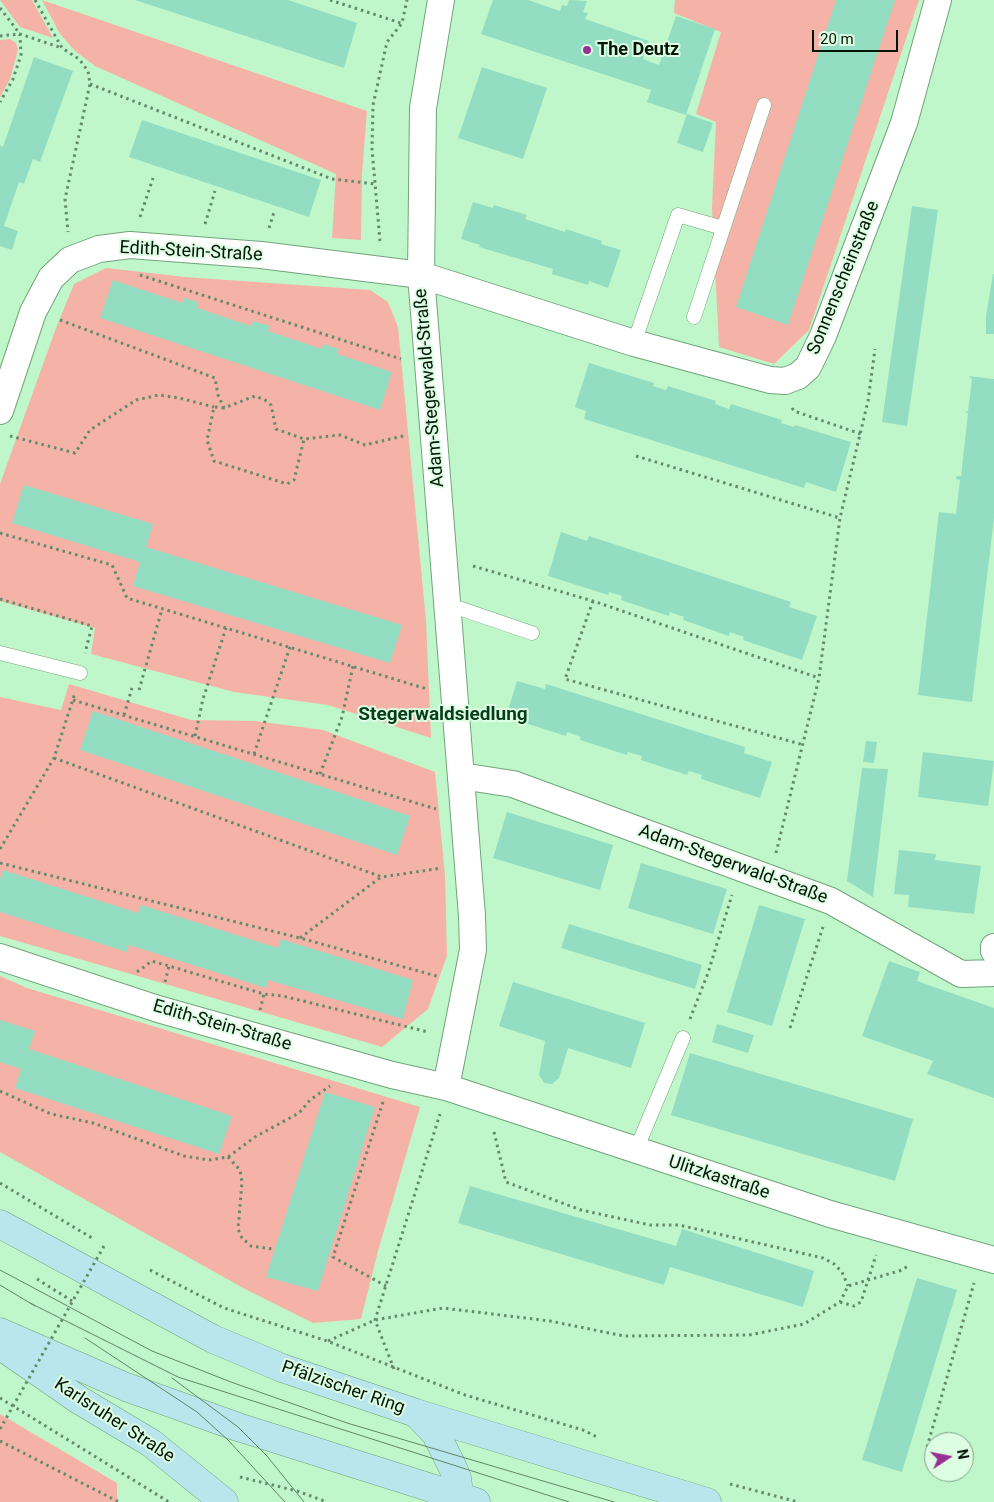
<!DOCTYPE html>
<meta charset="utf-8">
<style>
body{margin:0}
#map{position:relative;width:994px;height:1502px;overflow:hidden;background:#c0f7ca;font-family:Roboto,sans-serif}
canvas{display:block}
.north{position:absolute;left:924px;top:1432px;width:50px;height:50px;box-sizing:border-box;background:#ddfee3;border:1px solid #85a18b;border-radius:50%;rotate:79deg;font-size:14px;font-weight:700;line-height:20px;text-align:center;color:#021506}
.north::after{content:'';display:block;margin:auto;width:18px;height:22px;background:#993093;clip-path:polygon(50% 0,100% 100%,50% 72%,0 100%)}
.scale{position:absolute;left:812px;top:30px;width:86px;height:22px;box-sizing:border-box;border:2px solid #021506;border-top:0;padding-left:6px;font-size:15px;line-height:18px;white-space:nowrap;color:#021506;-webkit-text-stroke:4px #ddfee3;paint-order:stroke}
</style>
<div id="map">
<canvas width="994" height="1502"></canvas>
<div class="north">N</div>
<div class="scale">20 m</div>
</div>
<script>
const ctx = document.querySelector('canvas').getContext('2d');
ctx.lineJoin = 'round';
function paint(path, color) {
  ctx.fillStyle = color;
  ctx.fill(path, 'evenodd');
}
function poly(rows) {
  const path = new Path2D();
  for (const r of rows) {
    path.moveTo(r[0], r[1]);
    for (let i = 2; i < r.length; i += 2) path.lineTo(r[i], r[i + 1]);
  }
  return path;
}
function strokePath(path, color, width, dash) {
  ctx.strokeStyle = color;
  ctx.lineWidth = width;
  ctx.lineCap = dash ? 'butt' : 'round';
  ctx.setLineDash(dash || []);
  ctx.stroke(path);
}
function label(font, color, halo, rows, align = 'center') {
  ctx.font = font + ' Roboto,sans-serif';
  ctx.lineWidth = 4;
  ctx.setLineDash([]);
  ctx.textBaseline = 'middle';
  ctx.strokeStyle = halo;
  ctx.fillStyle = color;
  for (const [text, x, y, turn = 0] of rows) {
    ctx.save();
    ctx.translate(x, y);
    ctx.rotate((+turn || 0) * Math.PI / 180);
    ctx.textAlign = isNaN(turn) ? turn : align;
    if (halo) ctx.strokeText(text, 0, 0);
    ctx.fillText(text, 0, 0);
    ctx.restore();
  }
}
const green = poly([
 [0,0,32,0,53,38,20,27],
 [42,0,367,111,362,174,361,240,332,238,336,174,95,66,75,51,60,34],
 [675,0,919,0,809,330,774,364,719,347,712,208,716,122,696,114,721,32,674,13],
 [10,39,16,43,18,50,10,79,0,97,0,40],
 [106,268,185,277,370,290,388,302,398,327,426,621,431,738,328,705,234,692,91,654,95,628,0,601,0,484,56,328,74,284],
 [69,684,191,720,255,721,323,730,435,772,445,875,447,956,428,1009,382,1047,0,936,0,697,61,710],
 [0,976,27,988,420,1107,378,1251,361,1319,313,1323,245,1289,0,1152],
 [0,1414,117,1483,117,1502,0,1502]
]);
const building = poly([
 [135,0,288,0,357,23,344,68],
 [493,0,528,0,560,11,562,5,567,6,569,0,587,1,583,12,588,13,585,19,649,41,643,59,659,65,676,16,715,29,686,115,647,102,651,90,481,34],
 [836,0,895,0,788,325,736,307],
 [34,57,73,71,40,162,33,159,24,184,19,182,4,226,18,231,12,250,0,246,0,145,3,147],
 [482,67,547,88,523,159,458,138],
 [687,114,713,123,703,152,677,143],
 [142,120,321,180,309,217,129,157],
 [473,202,493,208,494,205,527,215,525,219,565,232,566,229,602,241,601,244,621,250,608,288,589,281,588,285,552,274,553,269,479,247,480,245,461,239],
 [912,206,938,210,907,426,882,422],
 [993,274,994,274,994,334,986,334,986,316],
 [113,280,182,303,184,298,198,302,197,308,251,326,253,321,270,326,268,331,322,349,323,344,339,349,337,354,392,372,380,410,100,318],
 [589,363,654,383,653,386,666,390,668,386,716,401,715,404,729,409,731,404,782,420,781,423,794,427,795,425,851,442,836,492,806,482,804,488,584,419,586,411,575,407],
 [968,376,994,379,994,518,972,702,918,695,939,512,956,514,960,480,956,479,957,476,961,476,968,413,964,412,968,411,972,379],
 [24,485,153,524,146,547,402,625,390,663,133,586,140,562,12,523],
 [561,532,587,541,589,536,791,602,789,607,817,616,802,660,743,640,744,637,730,632,729,636,683,620,684,617,670,612,669,616,621,600,622,596,609,592,608,595,548,576],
 [517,681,545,689,546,684,745,747,744,753,772,762,760,798,701,779,702,775,689,771,687,775,641,760,642,756,628,752,627,755,580,740,581,737,567,732,566,736,506,717],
 [93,711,410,816,397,855,80,750],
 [866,741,877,742,874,763,863,762],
 [923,752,994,761,988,806,918,797],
 [862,768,888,769,873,897,847,881],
 [507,812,613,845,600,890,493,858],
 [899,850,936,854,935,860,981,866,974,914,908,907,909,895,894,894],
 [641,863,727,889,713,934,628,908],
 [3,870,138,913,141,905,278,948,281,939,413,980,403,1019,268,980,266,988,129,945,127,952,0,912,0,879],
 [759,905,805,919,772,1026,727,1012],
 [569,924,702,965,695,989,561,948],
 [889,961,920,972,917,981,994,1008,994,1098,927,1074,933,1061,862,1036],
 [513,982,645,1023,631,1068,568,1048,559,1078,552,1084,544,1083,539,1075,545,1041,499,1026],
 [0,1020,35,1031,29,1049,232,1116,219,1154,15,1088,21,1069,0,1062],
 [717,1024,754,1035,748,1053,712,1042],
 [690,1053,913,1119,895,1181,671,1115],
 [325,1092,375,1107,318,1291,266,1277],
 [470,1186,676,1246,682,1229,814,1271,803,1307,670,1267,664,1285,458,1223],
 [917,1278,957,1290,902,1472,862,1460]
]);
const path = poly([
 [35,0,62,48,79,59,88,71,90,84,65,199,68,232],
 [330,0,404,24],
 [0,8,20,34,21,55,13,79,0,102],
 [0,36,20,34,62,48],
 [90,84,332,179,376,184],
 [140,217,153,178],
 [205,224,215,191],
 [269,228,274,212],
 [380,241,372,149,373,105,387,42,402,23,407,0],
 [140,275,401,359],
 [60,320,215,378,218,395,224,408,255,396,265,400,271,405,276,429,304,439,340,435,365,445,407,435],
 [224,408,214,407,207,440,214,461,287,484,294,480,304,439],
 [792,408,794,411,861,434],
 [10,436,75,453,90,430,136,400,159,395,179,398,214,407],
 [636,456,840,518],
 [0,533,112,565,127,598,427,689],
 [473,566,593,601,819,678],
 [0,599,92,626,85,653],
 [593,601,565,679,804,745],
 [139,690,162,609],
 [73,700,436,809],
 [124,715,132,688],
 [195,736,203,699,226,628],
 [254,754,290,647],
 [54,758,382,877,442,868],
 [320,774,342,717,353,666],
 [0,849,54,758,75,693],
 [776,853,819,678,840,518,868,401,875,349],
 [0,863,300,938,440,977],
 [300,938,381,877],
 [137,972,152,961,264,994,283,996,428,1032],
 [165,982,169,966],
 [260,1010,264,994],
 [690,1019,708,973,732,895],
 [790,1028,823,927],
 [0,1091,51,1114,93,1123,184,1156,209,1160,228,1157,255,1137,299,1113,310,1100,330,1086],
 [383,1102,333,1257,386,1286],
 [494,1132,506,1182,581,1210,650,1225,679,1225,823,1258,834,1264,842,1272,848,1286],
 [228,1157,240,1170,242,1182,238,1229,242,1238,251,1246,273,1249],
 [0,1183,92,1238],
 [150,1270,224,1308,327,1341,465,1395,583,1430,597,1437],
 [37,1279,72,1301],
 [840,1302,854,1306,861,1302,876,1255],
 [328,1341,375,1320,443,1308,550,1321,624,1336,749,1335,804,1324,840,1302,848,1286,902,1270,908,1266],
 [394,1369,375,1320,440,1114],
 [0,1398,169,1502],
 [0,1441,119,1502],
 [927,1447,974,1283],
 [240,1477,297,1491,327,1502],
 [730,1484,798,1502]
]);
const lane = poly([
 [694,317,764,105],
 [634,343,678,215,723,228],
 [447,604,532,633],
 [0,653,80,673],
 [636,1150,683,1038]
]);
const street = poly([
 [441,0,423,108,421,275,472,916,473,950,446,1087],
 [0,411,33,312,51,278,70,260,99,249,130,245,261,255,421,275,634,343,770,380,785,381,798,376,808,367,823,336,904,123,938,0],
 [461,776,513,784,831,901,961,974,994,973],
 [994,947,994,951],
 [0,957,158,1009,392,1075,446,1087,830,1214,994,1260]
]);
const secondary = poly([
 [0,1224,213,1339,282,1368,416,1413,707,1502],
 [0,1332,126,1387,238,1427,476,1502],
 [1,1346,79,1400,151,1443,224,1502],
 [416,1413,436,1434,452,1466,457,1478,460,1502]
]);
const tram = poly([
 [0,1270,152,1351,231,1382,347,1423,614,1502],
 [0,1285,35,1306],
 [30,1303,178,1377,569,1502],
 [85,1338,197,1412,228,1440,285,1502],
 [172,1378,238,1427,267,1456,304,1502]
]);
const pathBridge = poly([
 [0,1429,104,1246]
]);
const markers = [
 [587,50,5,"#993093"]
];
const poiNames = [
 ["The Deutz",597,50]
];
const streetNames = [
 ["Edith-Stein-Straße",191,252,3],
 ["Sonnenscheinstraße",844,278,-68],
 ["Adam-Stegerwald-Straße",430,388,-95],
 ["Adam-Stegerwald-Straße",733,865,20],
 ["Edith-Stein-Straße",222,1026,16],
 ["Ulitzkastraße",719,1178,18],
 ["Pfälzischer Ring",343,1388,19],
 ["Karlsruher Straße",114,1421,33]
];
const neighbourhoodNames = [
 ["Stegerwaldsiedlung",443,715]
];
paint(green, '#f5b3a7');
paint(building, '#93ddc3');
strokePath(lane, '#70a47b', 15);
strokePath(street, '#70a47b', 28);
strokePath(secondary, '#70a47b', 29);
strokePath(path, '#648a6c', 3, [2.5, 4]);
strokePath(lane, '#fff', 14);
strokePath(street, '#fff', 26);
strokePath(secondary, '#b9e5ec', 28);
strokePath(tram, '#618668', 1);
strokePath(pathBridge, '#648a6c', 3, [2.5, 4]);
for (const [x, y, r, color] of markers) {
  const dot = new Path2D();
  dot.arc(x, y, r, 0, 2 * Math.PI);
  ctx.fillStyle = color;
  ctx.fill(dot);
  strokePath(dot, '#ddfee3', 2);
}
label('bold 18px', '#021506', '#ddfee3', poiNames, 'left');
label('18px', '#021506', '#ddfee3', streetNames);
label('bold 19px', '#063e1a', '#ddfee3', neighbourhoodNames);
</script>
